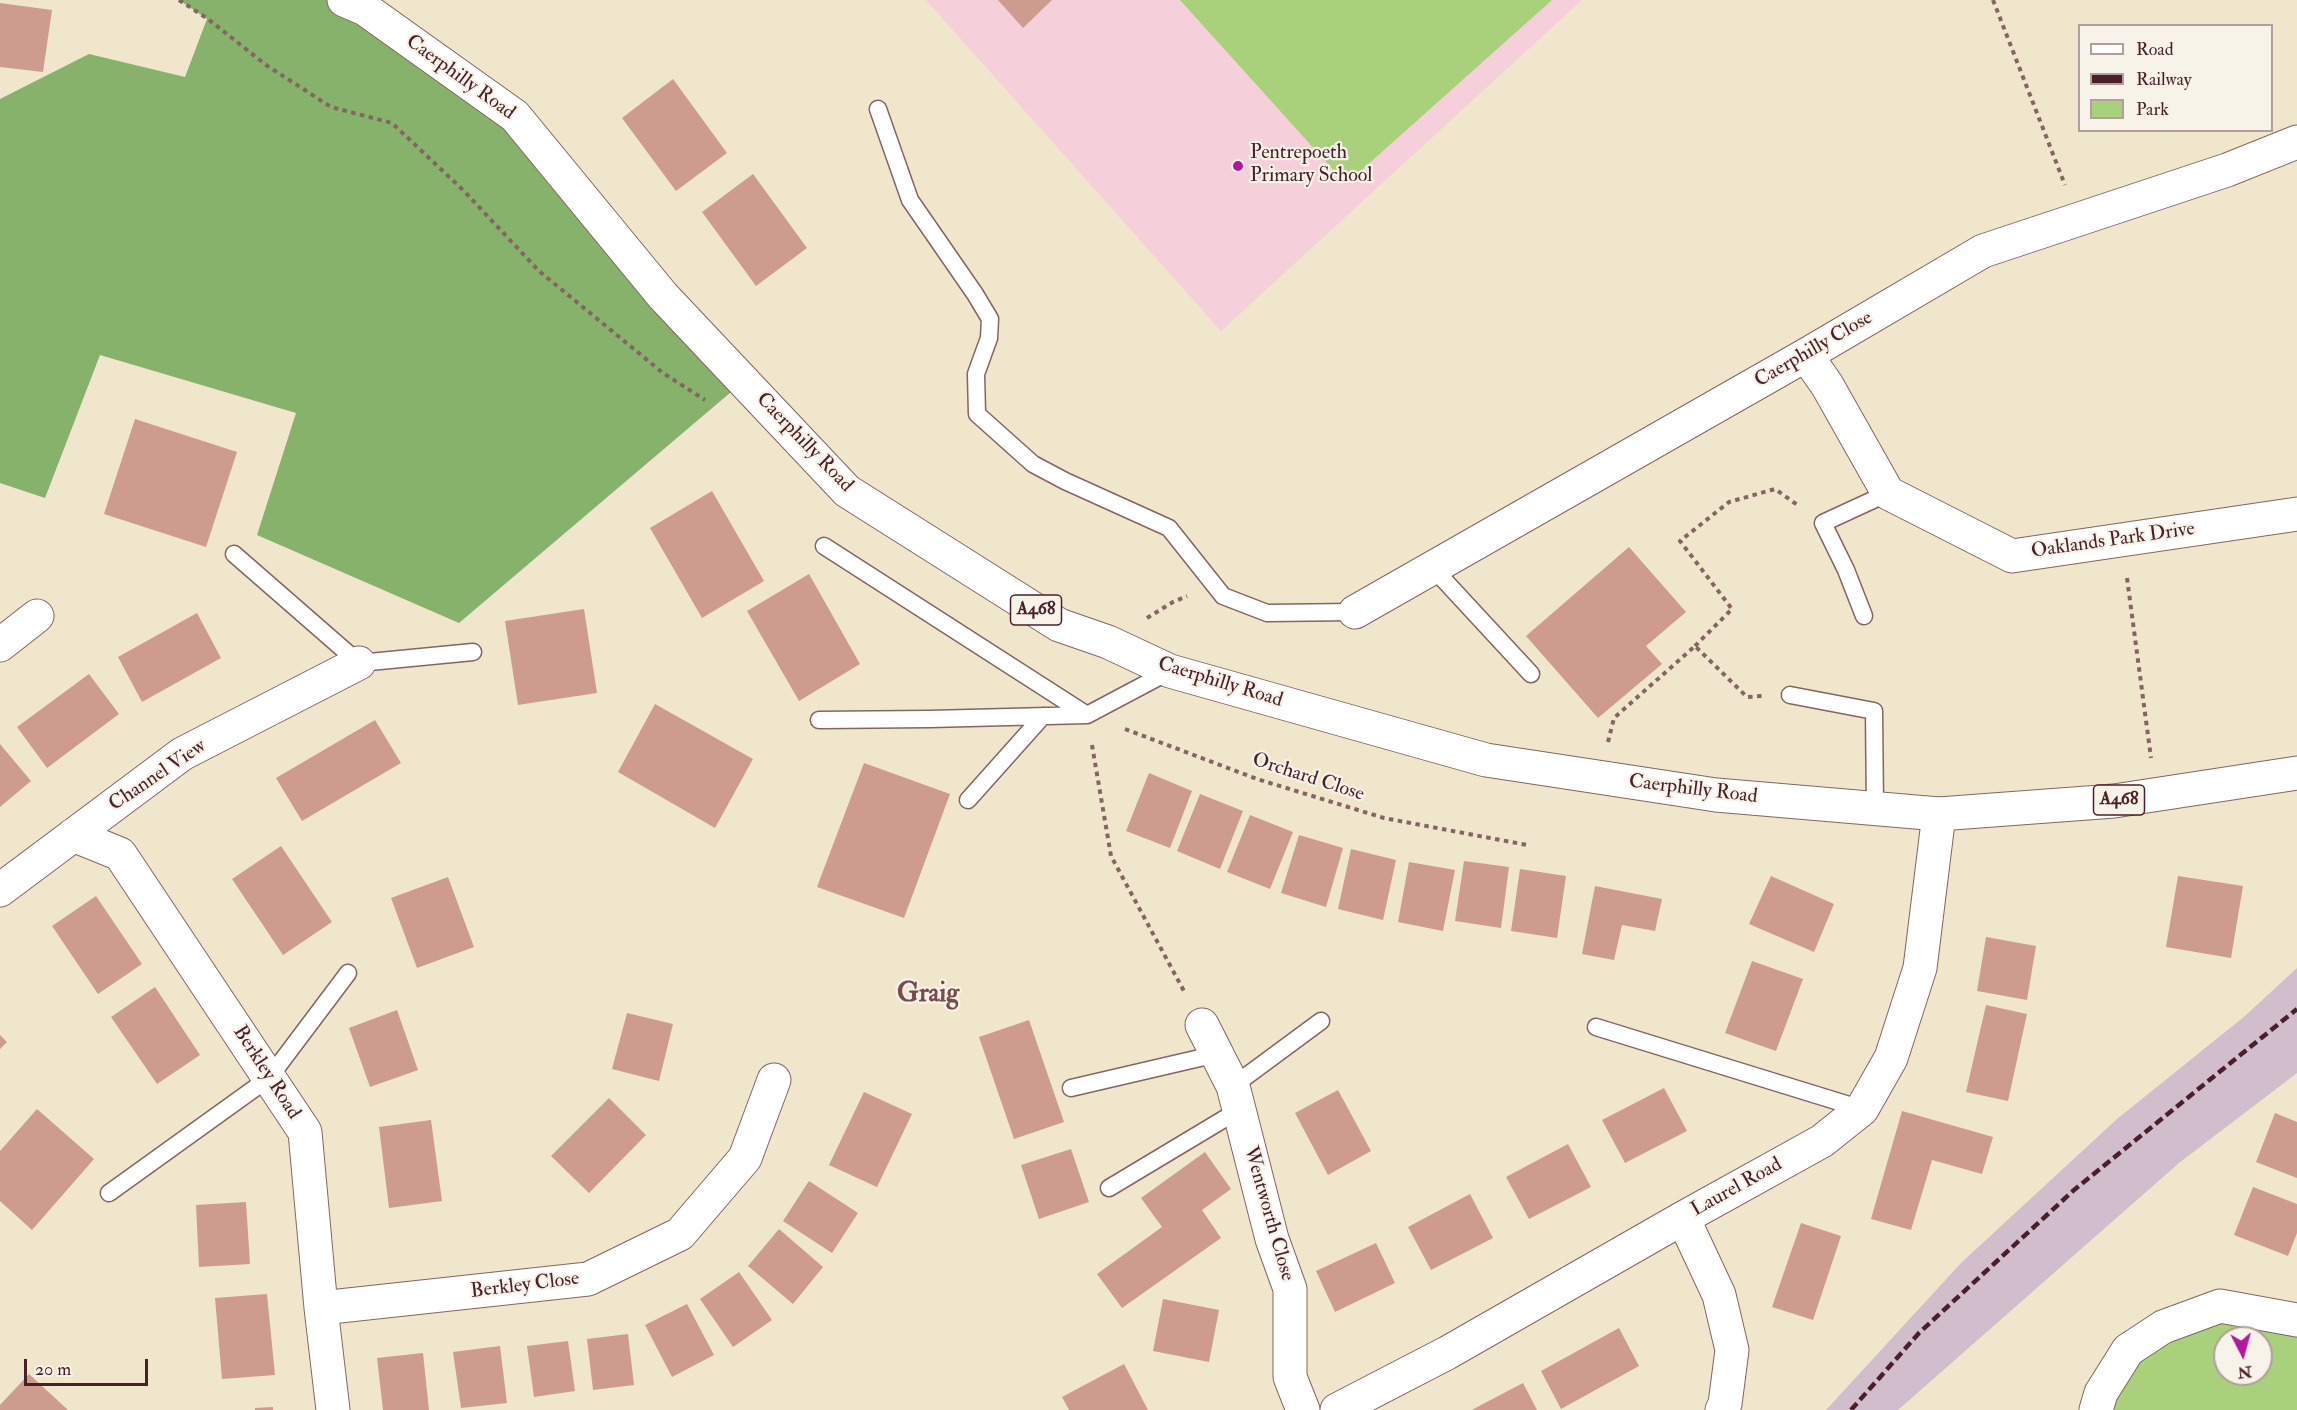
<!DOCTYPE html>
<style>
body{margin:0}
#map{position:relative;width:2297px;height:1410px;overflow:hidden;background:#f0e6cc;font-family:"IM FELL Double Pica",serif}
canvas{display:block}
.legend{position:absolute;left:2078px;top:24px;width:195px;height:108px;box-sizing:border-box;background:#f7f3e8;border:2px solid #b29e9c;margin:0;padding:8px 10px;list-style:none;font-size:18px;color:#4a1f2b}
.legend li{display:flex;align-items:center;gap:12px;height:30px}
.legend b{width:30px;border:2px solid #b29e9c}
.north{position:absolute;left:2213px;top:1326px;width:60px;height:60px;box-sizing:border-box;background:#f7f3e8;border:2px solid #b29e9c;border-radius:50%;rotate:174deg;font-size:16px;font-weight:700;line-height:24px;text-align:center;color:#4a1f2b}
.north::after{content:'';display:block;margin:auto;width:21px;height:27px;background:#b5179e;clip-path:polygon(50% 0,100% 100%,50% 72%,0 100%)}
.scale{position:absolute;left:24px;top:1359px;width:124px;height:27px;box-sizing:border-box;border:3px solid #4a1f2b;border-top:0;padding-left:8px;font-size:18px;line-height:21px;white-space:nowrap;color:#4a1f2b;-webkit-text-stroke:4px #f7f3e8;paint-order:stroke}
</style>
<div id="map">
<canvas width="2297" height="1410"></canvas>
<ul class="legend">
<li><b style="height:8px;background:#fff"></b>Road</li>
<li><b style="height:8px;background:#4a1f2b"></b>Railway</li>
<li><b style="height:16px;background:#a9d07b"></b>Park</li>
</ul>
<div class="north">N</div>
<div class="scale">20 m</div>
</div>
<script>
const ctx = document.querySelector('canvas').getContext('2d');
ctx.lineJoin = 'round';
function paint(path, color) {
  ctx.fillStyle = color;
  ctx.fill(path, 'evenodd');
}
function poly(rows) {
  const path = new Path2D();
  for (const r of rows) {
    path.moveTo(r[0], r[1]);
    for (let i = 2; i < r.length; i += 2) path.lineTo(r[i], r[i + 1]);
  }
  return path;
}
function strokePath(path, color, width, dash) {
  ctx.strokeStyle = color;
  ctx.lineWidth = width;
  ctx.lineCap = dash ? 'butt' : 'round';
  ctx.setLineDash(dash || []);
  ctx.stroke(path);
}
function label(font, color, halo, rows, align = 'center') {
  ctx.font = font + ' "IM FELL Double Pica",serif';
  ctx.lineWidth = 4.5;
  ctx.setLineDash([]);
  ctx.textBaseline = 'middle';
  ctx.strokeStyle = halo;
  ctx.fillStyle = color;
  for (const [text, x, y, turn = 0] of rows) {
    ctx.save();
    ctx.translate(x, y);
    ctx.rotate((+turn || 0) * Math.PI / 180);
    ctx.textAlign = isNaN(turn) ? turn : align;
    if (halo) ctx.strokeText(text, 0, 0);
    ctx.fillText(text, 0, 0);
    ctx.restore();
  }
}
const built = poly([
 [926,0,1582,0,1221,331]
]);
const industrial = poly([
 [2297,968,2297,1073,2179,1163,1898,1410,1826,1410,1962,1262,2117,1119,2245,1016]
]);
const green = poly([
 [1180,0,1552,0,1346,184],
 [2220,1306,2297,1320,2297,1410,2096,1410,2128,1350],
 [2225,1338,2261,1338,2261,1374,2225,1374]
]);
const forest = poly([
 [179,0,344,0,515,116,744,381,459,623,257,535,296,413,100,355,45,498,0,483,0,99,89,54,185,77,207,19]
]);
const building = poly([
 [998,0,1052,0,1023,28],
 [0,3,52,10,43,72,0,67],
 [673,79,727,153,676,191,622,118],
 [753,174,807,248,756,286,702,212],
 [135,419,237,452,206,547,104,514],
 [712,491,764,581,702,618,650,528],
 [1629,547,1686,612,1646,646,1662,664,1598,718,1526,636],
 [809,574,860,664,799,701,747,611],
 [584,609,597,693,518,705,505,621],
 [197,613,221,658,142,702,118,657],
 [89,674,119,714,47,768,17,727],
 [655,704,753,759,715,828,618,772],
 [375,720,401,763,302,821,276,778],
 [0,744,31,781,0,807],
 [864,763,950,794,904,918,817,887],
 [1149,773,1192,791,1170,848,1126,831],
 [1200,794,1243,811,1220,869,1177,851],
 [1250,815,1293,832,1270,889,1227,872],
 [1299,835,1343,848,1326,907,1281,893],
 [281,846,332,922,283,955,232,879],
 [1351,849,1396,860,1383,920,1338,909],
 [1464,861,1509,867,1501,928,1455,921],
 [1409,862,1455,870,1443,931,1398,922],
 [1520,869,1566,876,1557,938,1511,931],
 [1771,876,1834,904,1814,952,1749,924],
 [2178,876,2243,886,2231,958,2166,947],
 [448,877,474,947,417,968,391,898],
 [1595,886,1662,899,1655,931,1622,925,1614,960,1582,954],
 [96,896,142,964,98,994,52,926],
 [1986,937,2036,946,2027,1000,1977,991],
 [1752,961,1803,979,1776,1051,1725,1033],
 [155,987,200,1055,157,1084,111,1017],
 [1986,1005,2027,1014,2008,1101,1966,1092],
 [397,1010,418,1070,370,1087,349,1028],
 [627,1013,673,1024,659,1081,612,1069],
 [1029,1020,1064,1122,1014,1139,979,1037],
 [0,1035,7,1042,0,1049],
 [1664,1088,1687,1131,1625,1163,1602,1120],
 [1338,1090,1371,1151,1328,1175,1295,1113],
 [864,1092,912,1114,877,1187,829,1165],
 [609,1098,646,1135,589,1193,551,1156],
 [37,1109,94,1159,32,1230,0,1201,0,1151],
 [1902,1111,1993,1137,1982,1174,1932,1160,1911,1230,1871,1219],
 [2275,1113,2297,1122,2297,1178,2256,1162],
 [431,1120,442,1201,389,1208,379,1127],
 [1568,1144,1591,1187,1529,1219,1506,1177],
 [1071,1149,1089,1202,1039,1219,1021,1165],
 [1205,1152,1231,1189,1202,1210,1221,1238,1122,1308,1097,1274,1162,1227,1141,1198],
 [809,1181,858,1213,832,1253,783,1221],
 [2253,1187,2297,1204,2297,1233,2288,1256,2234,1235],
 [1470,1194,1493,1238,1431,1270,1408,1227],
 [246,1202,250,1264,199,1267,196,1205],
 [1801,1223,1841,1236,1813,1320,1772,1307],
 [779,1229,823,1267,793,1304,748,1266],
 [1376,1243,1395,1283,1335,1312,1316,1271],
 [739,1272,772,1320,733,1347,700,1299],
 [267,1294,275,1375,222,1379,215,1298],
 [1163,1299,1219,1310,1209,1362,1153,1351],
 [687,1304,714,1355,672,1377,645,1325],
 [1619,1328,1639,1366,1561,1409,1541,1371],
 [628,1334,634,1385,593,1390,587,1339],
 [568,1341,575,1391,534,1397,527,1346],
 [500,1346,507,1403,461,1408,453,1352],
 [423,1353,429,1410,383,1410,377,1358],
 [1124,1364,1148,1410,1069,1410,1062,1397],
 [29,1374,68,1410,0,1410,0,1405],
 [1523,1383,1537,1410,1472,1410,1481,1405],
 [273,1407,273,1410,255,1410,255,1408]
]);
const path = poly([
 [179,0,208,19,266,65,331,107,392,123,464,191,539,271,663,373,705,400],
 [1993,0,2065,185],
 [2127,578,2151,758],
 [1147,618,1173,602,1187,596],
 [1695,646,1732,609,1680,541,1729,502,1775,489,1799,506],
 [1125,729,1257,779,1384,818,1527,845],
 [1608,742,1614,718,1695,646,1747,697,1762,696],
 [1092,745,1111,856,1185,993]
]);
const lane = poly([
 [878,109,910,200,975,294,990,319,989,338,976,374,977,414,1033,464,1065,481,1169,528,1223,596,1267,613,1355,612],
 [824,546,1087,715,1170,671],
 [234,554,359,663,473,652],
 [1432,567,1531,674],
 [1864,616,1846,570,1823,523,1888,493],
 [1790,695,1874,711,1875,809],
 [819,720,930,719,1087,715],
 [968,800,1043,716],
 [1596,1027,1862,1109],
 [1233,1086,1321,1021],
 [1071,1088,1217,1054],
 [1109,1188,1239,1110],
 [109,1193,269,1078,348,973]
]);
const street = poly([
 [1806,355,1827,385,1888,493,2012,556,2297,514],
 [1355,612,1806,355,1983,251,2227,170,2297,142],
 [0,645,37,616],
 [73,835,120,854,305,1132,321,1308,333,1410],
 [0,890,182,754,359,663],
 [1202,1025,1233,1086,1272,1239,1290,1289,1290,1377,1303,1410],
 [1683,1218,1719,1295,1732,1350,1725,1404,1722,1410],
 [321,1308,588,1279,680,1234,745,1158,774,1080],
 [1337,1410,1447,1353,1683,1218,1822,1141,1862,1109,1891,1058,1920,968,1939,814],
 [2096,1410,2101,1393,2128,1350,2163,1327,2220,1306,2297,1320]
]);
const primary = poly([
 [344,0,365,9,515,116,663,296,847,491,1059,625,1108,642,1170,671,1486,760,1716,795,1939,814,2114,801,2297,773]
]);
const rail = poly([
 [1851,1410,1919,1333,2074,1190,2297,1009]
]);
const markers = [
 [1238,166,6,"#b5179e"]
];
const shields = [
 [1036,610,51],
 [2119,800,51]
];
const shieldNames = [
 ["A468",1036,610],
 ["A468",2119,800]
];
const streetNames = [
 ["Caerphilly Road",460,78,36],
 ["Caerphilly Close",1814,350,-30],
 ["Caerphilly Road",804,443,46],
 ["Oaklands Park Drive",2113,541,-8],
 ["Caerphilly Road",1220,683,17],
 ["Channel View",158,776,-34],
 ["Orchard Close",1308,778,18],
 ["Caerphilly Road",1693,790,7],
 ["Berkley Road",266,1073,57],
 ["Laurel Road",1737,1188,-29],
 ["Wentworth Close",1268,1214,74],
 ["Berkley Close",525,1286,-7]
];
const poiNames = [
 ["Pentrepoeth",1250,154],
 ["Primary School",1250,177]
];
const districtNames = [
 ["Graig",928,995]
];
paint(built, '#f5cfda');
paint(industrial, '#d1bdcb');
paint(green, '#a9d07b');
paint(forest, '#86b26b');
paint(building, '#ce9c8e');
strokePath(lane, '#846563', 19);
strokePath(street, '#846563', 35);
strokePath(primary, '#846563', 35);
strokePath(path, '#846563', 4, [4.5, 4.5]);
strokePath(lane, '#fff', 16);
strokePath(street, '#fff', 33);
strokePath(primary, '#fff', 33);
strokePath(rail, '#4a1f2b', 4.5, [9, 4.5]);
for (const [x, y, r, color] of markers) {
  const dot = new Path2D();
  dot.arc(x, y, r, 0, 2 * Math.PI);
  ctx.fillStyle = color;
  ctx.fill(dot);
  strokePath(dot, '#f7f3e8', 2);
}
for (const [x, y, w] of shields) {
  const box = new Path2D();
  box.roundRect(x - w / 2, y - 15, w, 30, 4.5);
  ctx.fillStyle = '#f7f3e8';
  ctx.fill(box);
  strokePath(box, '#4a1f2b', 1.5);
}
label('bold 18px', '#4a1f2b', null, shieldNames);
label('20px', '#4a1f2b', '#f7f3e8', streetNames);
label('20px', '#4a1f2b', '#f7f3e8', poiNames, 'left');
label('bold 26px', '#784b4e', '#f7f3e8', districtNames);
</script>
